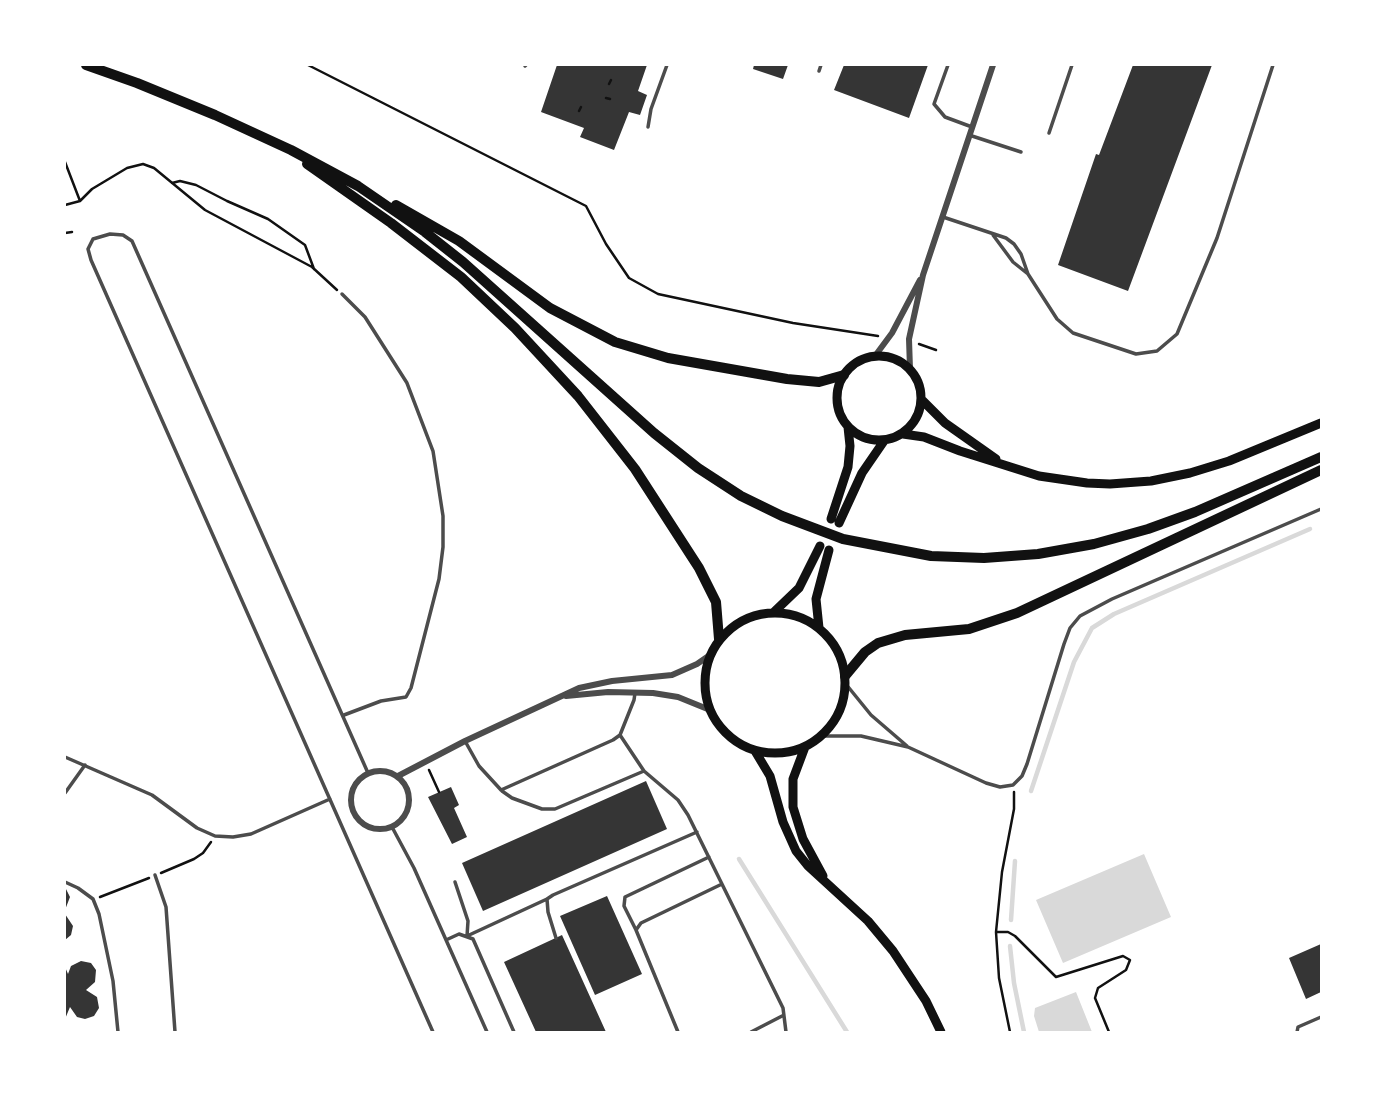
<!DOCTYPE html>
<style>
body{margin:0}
#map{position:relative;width:1386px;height:1097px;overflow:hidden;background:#fff;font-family:"Noto Sans",sans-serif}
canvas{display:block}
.frame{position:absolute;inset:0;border:66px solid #fff;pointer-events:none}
</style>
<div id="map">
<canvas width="1386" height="1097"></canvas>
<div class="frame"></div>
</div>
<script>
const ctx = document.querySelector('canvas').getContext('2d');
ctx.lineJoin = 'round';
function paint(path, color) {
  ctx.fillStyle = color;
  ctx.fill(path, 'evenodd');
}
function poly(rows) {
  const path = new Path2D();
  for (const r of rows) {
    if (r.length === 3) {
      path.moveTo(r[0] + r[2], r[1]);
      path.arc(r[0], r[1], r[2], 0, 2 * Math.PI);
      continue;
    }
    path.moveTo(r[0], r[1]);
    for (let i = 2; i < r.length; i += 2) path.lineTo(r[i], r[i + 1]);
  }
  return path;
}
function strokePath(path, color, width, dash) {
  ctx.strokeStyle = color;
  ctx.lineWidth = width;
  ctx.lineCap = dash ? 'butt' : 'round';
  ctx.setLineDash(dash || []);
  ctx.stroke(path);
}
const water = poly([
 [1144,854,1171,917,1063,963,1036,900],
 [1076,992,1092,1032,1039,1032,1034,1016,1035,1008]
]);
const stream = poly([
 [1031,791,1074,662,1092,628,1114,614,1310,529],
 [739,859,847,1032],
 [1011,920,1015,861],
 [1010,946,1014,983,1024,1032]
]);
const building = poly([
 [557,65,647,65,638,91,647,95,640,115,629,112,614,150,580,137,584,128,541,112],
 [754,65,788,65,783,79,753,69],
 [844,65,928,65,909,118,834,90],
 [1133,65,1212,65,1128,291,1058,265,1096,154,1099,155],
 [646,781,667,829,483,911,462,863],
 [451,787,459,805,454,808,467,837,452,844,428,797],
 [65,887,70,897,65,910],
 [607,896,642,974,595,995,560,916],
 [65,914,73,926,71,935,65,940],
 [562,935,606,1032,536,1032,504,962],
 [1321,944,1321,992,1306,999,1289,958],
 [81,961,91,963,96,970,95,982,86,990,97,997,99,1008,94,1016,85,1019,77,1017,70,1007,65,1019,65,967,68,974,71,966]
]);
const path = poly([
 [308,65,586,206,606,244,629,278,658,294,793,323,878,336],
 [609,84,611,80],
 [606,98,610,99],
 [579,111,581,107],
 [65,162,80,201],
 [172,183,180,181,196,185,227,201,268,219,305,245,314,269],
 [65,205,80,201,92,189,127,168,143,164,154,168,205,210,312,267,337,290],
 [65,233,72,232],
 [919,344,936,350],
 [429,770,439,792],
 [161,873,194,859,203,853,211,842],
 [100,897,149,878],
 [996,932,1008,932,1015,936,1056,977,1123,956,1130,960,1126,970,1098,988,1095,998,1109,1032],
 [1010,1032,999,978,996,932,1002,872,1014,809,1014,792]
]);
const service = poly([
 [948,65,934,104,945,117,972,127],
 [525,66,526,65],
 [819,71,821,65],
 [648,127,651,109,667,65],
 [1049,133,1072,65],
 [969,135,1021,152],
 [943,217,1006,238,1014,244,1021,254,1028,274,1057,319,1073,333,1136,354,1157,351,1177,334,1217,238,1273,65],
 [993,235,1013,262,1028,274],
 [342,294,365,317,407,383,433,451,443,516,443,547,439,579,411,688,406,697,381,701,344,715],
 [845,683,871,715,907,746],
 [821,736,861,736,908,747,986,783,1000,787,1013,785,1022,776,1027,764,1064,644,1070,628,1080,616,1112,599,1321,509],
 [465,741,479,766,501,790,613,740,620,735,634,700,635,693],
 [65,757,152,795,197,828,215,836,233,837,251,834,330,799],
 [644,771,678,800,688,815,783,1008,786,1032],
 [368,773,132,241,123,235,110,234,93,239,88,249,91,260,433,1032],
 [502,791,512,798,542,809,555,809,644,771,620,735],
 [65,793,85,765],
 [392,827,414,868,487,1032],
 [155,875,166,907,175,1032],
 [65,882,78,888,93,899,99,914,113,981,118,1032],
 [455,882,468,921,467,936,547,899],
 [636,930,624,906,625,897,709,857],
 [556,938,548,912,547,899,553,895,697,832],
 [446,940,459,934,473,939,514,1032],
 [678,1032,636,930,641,923,722,884],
 [751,1032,784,1015],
 [1297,1032,1298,1027,1321,1017]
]);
const minor = poly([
 [875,356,892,333,920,280],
 [910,369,909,339,923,275,993,65],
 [566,696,608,692,653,693,678,697,710,710],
 [380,800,29],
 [398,776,465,741,579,688,612,681,672,675,697,664,710,655]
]);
const secondary = poly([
 [879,398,42],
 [922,400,945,423,996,459],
 [903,434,924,437,960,451,1039,476,1087,483,1110,484,1151,481,1190,473,1229,461,1321,423],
 [831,519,848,467,850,446,848,427],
 [839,523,862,473,884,441],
 [774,612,799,588,820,546],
 [775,683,70],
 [819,628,816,599,829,550],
 [805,747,793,779,793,807,803,839,823,876],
 [755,751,770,776,783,822,796,851,808,866,868,921,893,951,926,1001,941,1032]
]);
const primary = poly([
 [86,65,137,83,215,115,291,150,358,186,425,232,463,262,654,433,698,468,741,496,782,516,843,539,931,556,984,558,1038,554,1094,544,1148,529,1195,512,1321,457],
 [307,164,391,223,461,277,515,328,578,396,635,469,699,568,716,602,719,639],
 [396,205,459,241,550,308,615,342,668,358,787,379,819,382,844,375],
 [845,676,865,652,878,643,905,635,969,629,1017,613,1321,470]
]);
paint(water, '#d9d9d9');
strokePath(stream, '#d9d9d9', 4.5);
paint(building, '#353535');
strokePath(path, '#111', 2.5);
strokePath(service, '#4c4c4c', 3.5);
strokePath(minor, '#4c4c4c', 6);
strokePath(secondary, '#111', 9);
strokePath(primary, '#111', 10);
</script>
